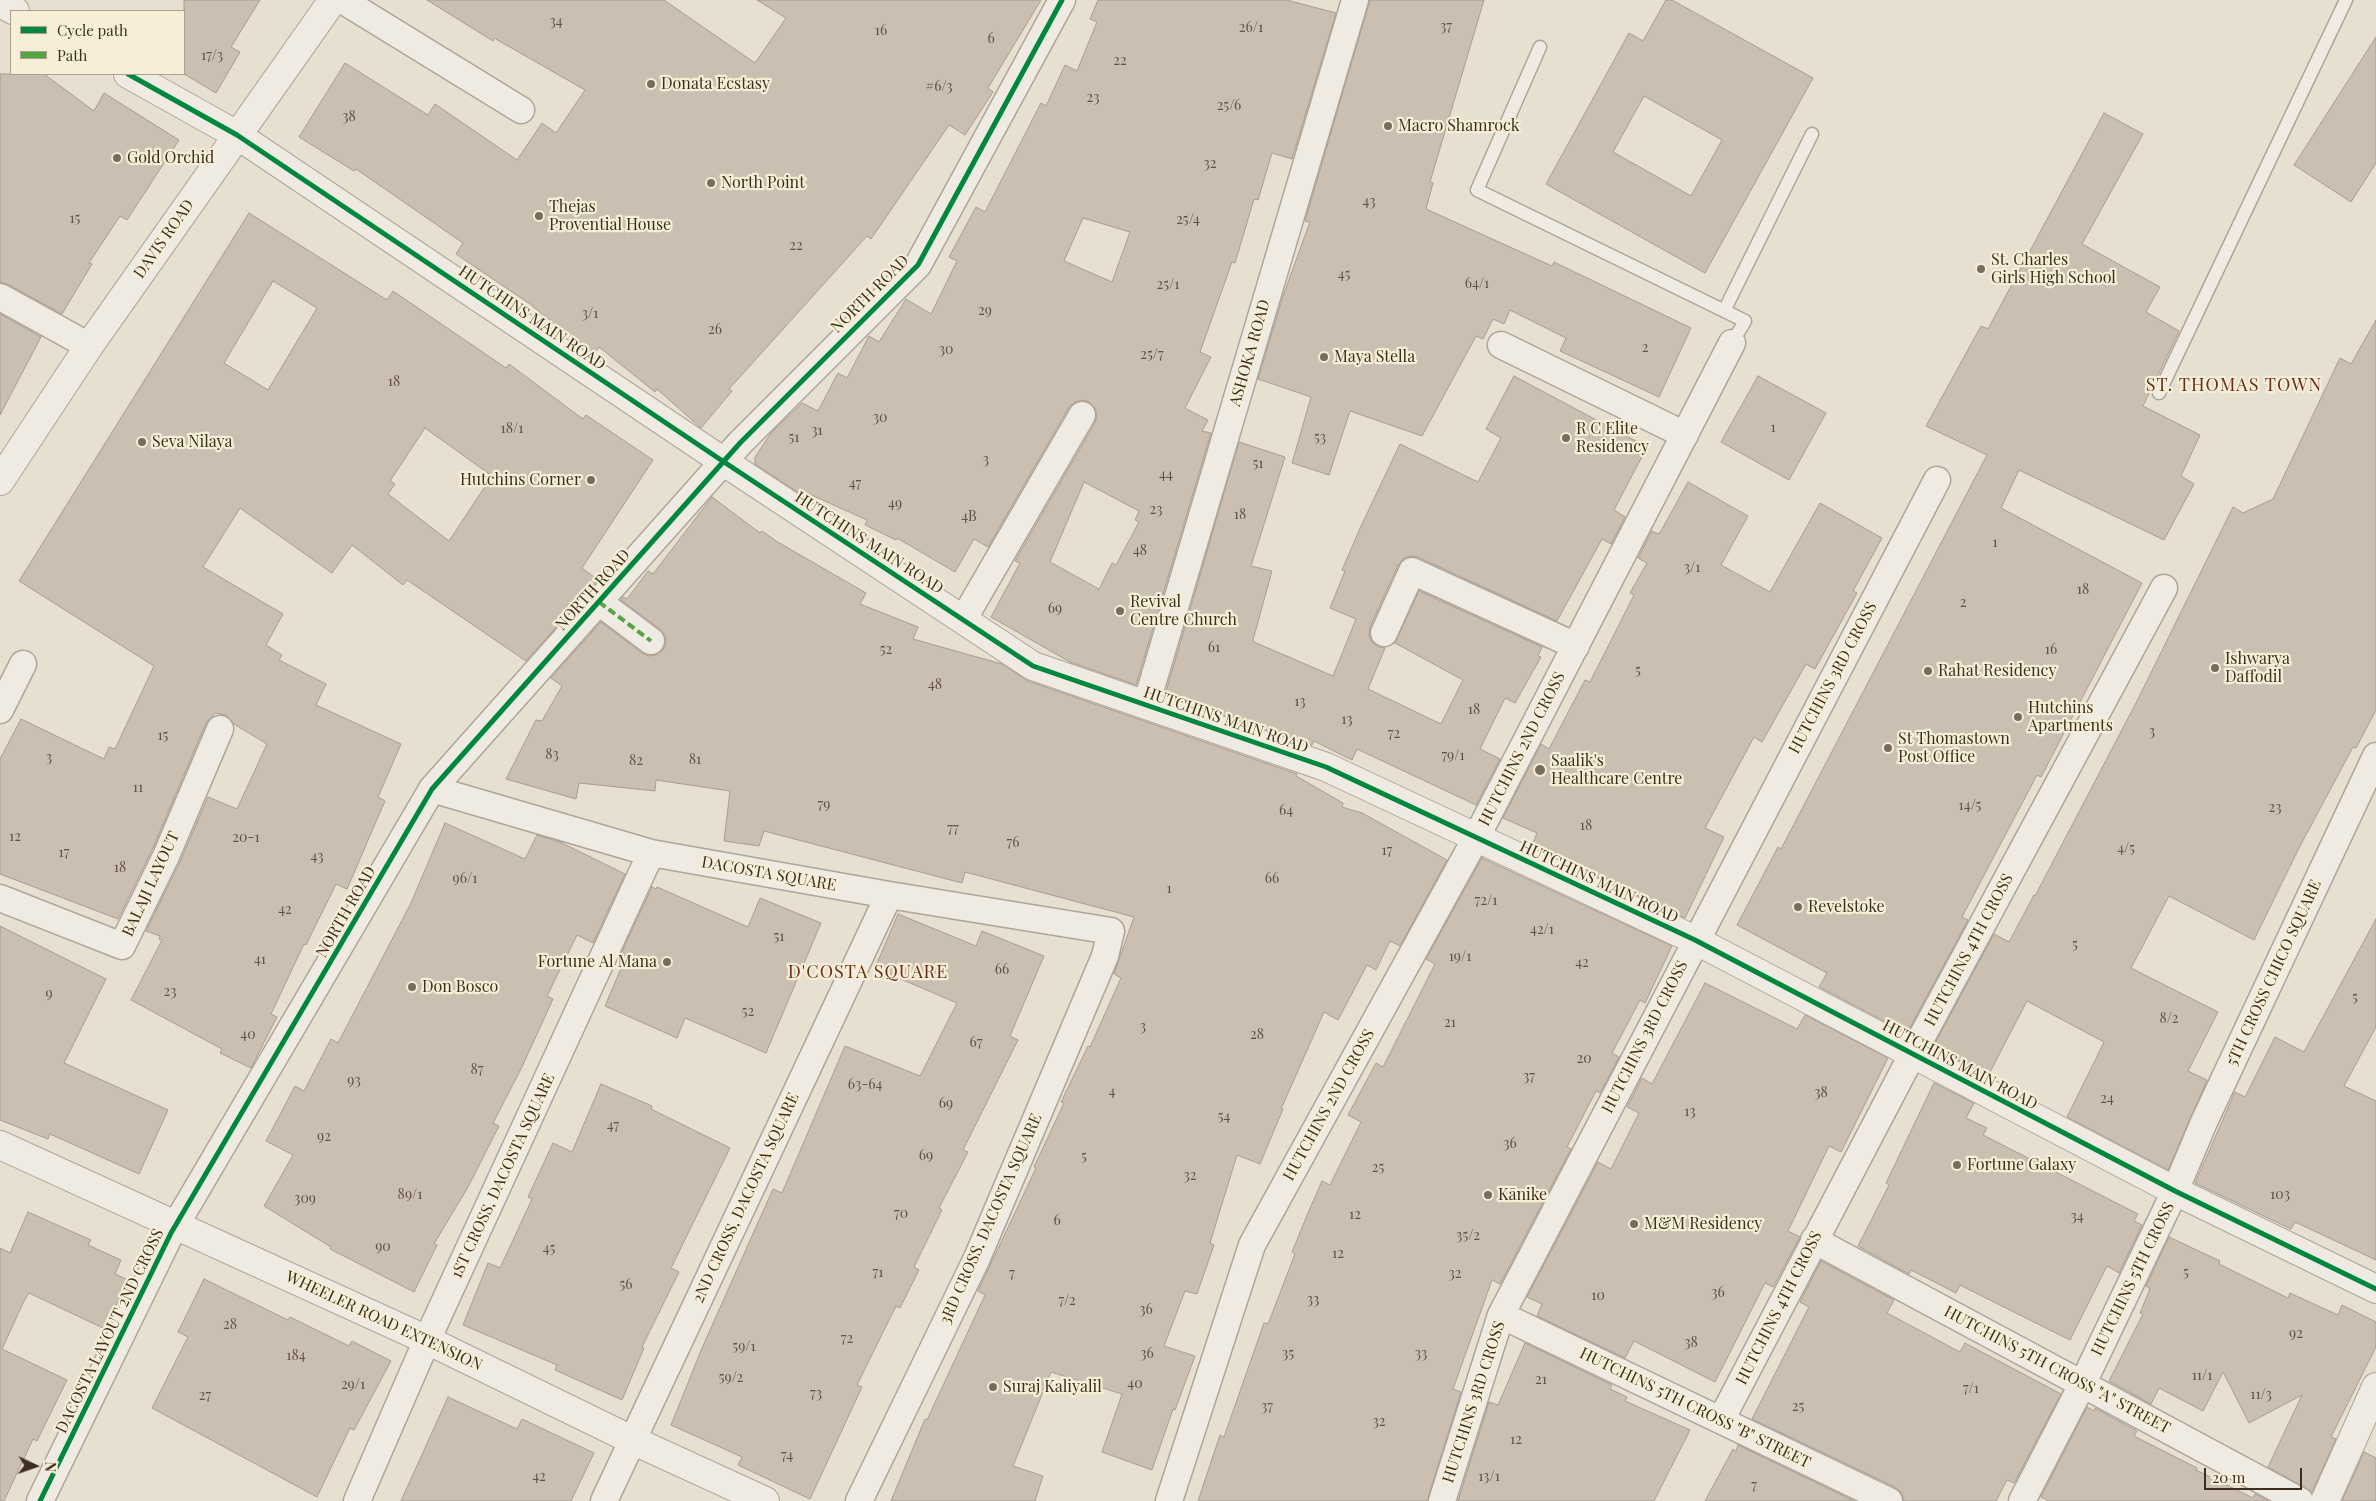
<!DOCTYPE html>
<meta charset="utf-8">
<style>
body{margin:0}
#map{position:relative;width:2376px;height:1501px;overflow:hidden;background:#e7e0d1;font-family:"Playfair Display",serif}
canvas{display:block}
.legend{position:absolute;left:10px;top:10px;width:175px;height:65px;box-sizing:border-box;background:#f7eed8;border:1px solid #ada18e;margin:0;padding:6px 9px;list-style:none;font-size:15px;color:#3d2e20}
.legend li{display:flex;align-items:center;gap:10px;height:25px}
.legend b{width:25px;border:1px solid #ada18e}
.north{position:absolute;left:10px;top:1441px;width:50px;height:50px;-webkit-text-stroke:4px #f7eed8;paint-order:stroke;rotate:93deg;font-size:14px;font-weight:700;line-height:20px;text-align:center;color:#3d2e20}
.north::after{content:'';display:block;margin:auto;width:18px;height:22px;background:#3d2e20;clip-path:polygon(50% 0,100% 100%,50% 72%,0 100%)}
.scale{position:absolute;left:2204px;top:1468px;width:98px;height:22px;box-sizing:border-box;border:2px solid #3d2e20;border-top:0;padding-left:6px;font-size:15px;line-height:18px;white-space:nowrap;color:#3d2e20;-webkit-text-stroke:4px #f7eed8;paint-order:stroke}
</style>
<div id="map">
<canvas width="2376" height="1501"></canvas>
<ul class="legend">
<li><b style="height:6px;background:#00873e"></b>Cycle path</li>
<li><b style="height:6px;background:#54a441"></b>Path</li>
</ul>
<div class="north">N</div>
<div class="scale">20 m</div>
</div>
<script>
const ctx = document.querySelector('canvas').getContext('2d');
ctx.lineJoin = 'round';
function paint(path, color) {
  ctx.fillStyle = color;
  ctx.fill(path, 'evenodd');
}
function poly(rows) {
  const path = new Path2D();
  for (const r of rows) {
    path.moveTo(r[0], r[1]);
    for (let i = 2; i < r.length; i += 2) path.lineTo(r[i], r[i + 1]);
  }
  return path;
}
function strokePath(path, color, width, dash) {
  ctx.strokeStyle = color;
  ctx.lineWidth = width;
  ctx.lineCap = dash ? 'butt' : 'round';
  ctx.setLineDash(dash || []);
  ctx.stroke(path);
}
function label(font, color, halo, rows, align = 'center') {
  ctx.font = font + ' "Playfair Display",serif';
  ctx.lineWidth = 4.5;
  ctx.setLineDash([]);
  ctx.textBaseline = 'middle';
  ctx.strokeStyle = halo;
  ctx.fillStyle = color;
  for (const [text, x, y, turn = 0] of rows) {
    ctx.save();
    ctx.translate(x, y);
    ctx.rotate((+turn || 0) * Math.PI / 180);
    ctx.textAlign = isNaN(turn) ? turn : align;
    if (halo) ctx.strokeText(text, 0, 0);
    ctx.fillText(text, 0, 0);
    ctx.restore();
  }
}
const building = poly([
 [184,0,260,0,231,47,240,52,216,93,184,74,184,0],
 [427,0,664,0,755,63,786,18,757,0,1041,0,988,88,993,92,965,135,949,125,871,239,867,236,729,389,732,391,701,428,657,389,655,392,599,347,592,355,530,304,456,254,463,243,356,169,354,171,299,137,345,63,428,115,435,104,517,160,542,123,556,133,585,90,494,38,493,41,427,0],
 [1098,0,1287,0,1336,13,1292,159,1272,153,1258,200,1254,199,1235,263,1232,262,1200,352,1211,357,1185,408,1208,420,1202,431,1211,433,1136,685,1070,662,991,617,1020,563,1015,561,1095,423,1097,416,1095,408,1089,402,1083,400,1075,402,1069,407,988,547,974,539,955,572,897,538,896,540,865,525,867,520,807,493,805,497,755,464,755,457,771,433,802,403,818,411,838,373,847,378,869,336,879,342,906,299,931,314,957,261,949,257,976,207,985,212,1041,103,1046,106,1065,65,1077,71,1097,22,1090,19,1098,0],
 [1083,218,1130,232,1112,282,1064,261,1083,218],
 [1084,482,1139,511,1135,520,1139,522,1116,565,1112,563,1099,589,1050,562,1084,482],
 [1370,0,1484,0,1430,182,1433,183,1426,209,1552,266,1554,262,1691,328,1659,397,1560,351,1566,338,1510,310,1504,324,1493,319,1483,339,1476,336,1422,436,1350,411,1329,475,1292,463,1311,397,1258,379,1283,296,1310,222,1305,221,1370,0],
 [1666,0,1672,0,1813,78,1705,273,1546,184,1629,33,1643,41,1666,0],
 [1644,96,1722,140,1691,196,1613,152,1644,96],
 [2376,37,2376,163,2351,202,2294,165,2376,37],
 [0,74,44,74,94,111,104,93,179,140,127,220,120,216,89,263,92,264,62,314,7,284,0,282,0,74],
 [2104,113,2143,134,2082,244,2160,287,2146,312,2179,331,2143,406,2200,435,2181,476,2194,484,2164,540,2019,470,2001,508,2142,583,2041,777,2037,775,1962,917,1968,920,1907,1033,1819,987,1827,973,1737,925,1778,847,1781,849,1987,455,1926,426,1981,326,1988,329,2104,113],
 [249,213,387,300,393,291,506,368,509,364,583,419,586,415,653,460,582,568,598,580,526,661,407,580,403,585,352,545,332,573,240,508,203,567,283,614,266,645,282,655,279,660,326,684,316,705,401,744,378,797,385,801,347,889,336,884,306,945,304,944,271,1014,277,1017,251,1068,220,1053,222,1049,131,1000,162,940,159,939,160,936,146,931,180,862,208,797,237,809,267,744,234,724,226,715,215,713,206,723,152,850,118,919,0,874,0,759,21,719,104,759,109,747,115,749,154,666,19,581,249,213],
 [273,281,317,308,268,390,224,363,273,281],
 [425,428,492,476,449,541,388,494,395,484,390,481,425,428],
 [0,314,41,337,0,415,0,314],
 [2376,320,2376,710,2356,748,2353,747,2299,848,2254,940,2169,896,2131,968,2218,1012,2188,1071,2207,1080,2168,1170,2067,1117,2104,1042,2027,1001,1988,1076,1933,1047,1994,934,2009,942,2034,895,2035,896,2137,701,2233,507,2243,513,2273,499,2340,358,2351,364,2376,320],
 [1514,376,1647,447,1614,510,1625,517,1611,544,1602,539,1557,621,1418,557,1410,556,1403,559,1398,565,1370,627,1369,635,1372,642,1378,647,1385,648,1368,689,1441,724,1463,680,1395,643,1419,591,1542,647,1538,656,1541,657,1515,703,1505,698,1480,749,1500,759,1476,805,1357,749,1352,760,1314,741,1312,745,1165,695,1239,442,1285,457,1251,566,1272,571,1253,640,1254,642,1333,676,1356,619,1330,608,1345,571,1342,570,1362,524,1400,444,1478,482,1501,438,1486,429,1514,376],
 [1758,376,1826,413,1789,480,1721,442,1758,376],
 [1688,482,1748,516,1721,565,1770,592,1820,503,1882,538,1853,591,1857,593,1815,669,1806,664,1762,742,1754,737,1705,828,1724,837,1685,918,1532,846,1537,833,1503,818,1541,744,1549,749,1585,680,1590,682,1634,595,1630,593,1647,563,1638,558,1652,531,1658,534,1661,531,1688,482],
 [712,497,760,533,762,531,776,541,866,593,860,604,918,627,913,639,1002,664,1028,681,1297,774,1296,776,1343,803,1342,807,1362,813,1447,860,1400,946,1390,941,1376,970,1367,965,1338,1020,1324,1012,1281,1109,1283,1109,1260,1164,1237,1155,1210,1243,1214,1245,1197,1294,1185,1291,1164,1346,1195,1356,1175,1410,1173,1409,1152,1470,1102,1452,1122,1394,1051,1372,1013,1466,1043,1476,1035,1501,891,1501,925,1419,927,1420,985,1295,978,1291,1036,1168,1034,1167,1064,1103,1061,1102,1088,1046,1090,1047,1121,978,1114,974,1134,917,965,872,962,883,764,831,759,846,724,841,730,791,656,780,655,791,579,783,576,799,506,779,536,720,542,721,562,686,551,678,601,622,642,653,649,656,656,655,663,650,666,642,665,635,660,629,621,600,623,597,627,599,648,571,653,574,712,497],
 [445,823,525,859,537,835,560,842,625,874,593,943,577,935,547,996,553,999,522,1067,493,1123,499,1126,468,1187,434,1244,437,1245,414,1292,330,1249,331,1247,264,1206,293,1155,266,1141,295,1086,304,1091,331,1039,338,1043,411,903,445,823],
 [1482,858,1672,946,1645,1003,1640,1000,1612,1053,1619,1057,1600,1093,1596,1091,1567,1147,1571,1149,1500,1284,1492,1280,1453,1389,1461,1392,1427,1501,1198,1501,1220,1435,1224,1437,1264,1323,1268,1324,1295,1254,1292,1252,1308,1213,1322,1181,1330,1185,1361,1122,1348,1115,1376,1063,1383,1067,1435,964,1426,959,1482,858],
 [652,887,656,889,657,887,748,927,760,898,821,923,766,1053,685,1018,677,1038,605,1006,625,959,620,956,652,887],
 [898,914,976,946,982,931,1044,956,1010,1036,1018,1040,963,1150,968,1152,939,1208,942,1210,914,1267,919,1270,900,1308,896,1306,857,1385,862,1387,810,1499,738,1465,742,1457,671,1425,702,1348,773,1189,782,1193,845,1046,920,1076,957,1003,875,968,898,914],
 [2376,919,2376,1027,2344,1086,2376,1101,2376,1260,2295,1222,2291,1229,2195,1183,2235,1092,2245,1097,2275,1037,2304,1052,2376,919],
 [0,926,106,979,64,1063,168,1110,139,1174,50,1134,48,1139,0,1120,0,926],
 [1705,983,1797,1029,1805,1015,1888,1058,1841,1152,1829,1146,1788,1231,1800,1237,1773,1287,1765,1283,1715,1382,1634,1341,1625,1358,1537,1316,1542,1304,1527,1297,1598,1162,1611,1169,1639,1113,1627,1107,1642,1078,1652,1084,1705,983],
 [1934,1083,1974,1103,1966,1118,1987,1128,1983,1135,2138,1214,2134,1221,2142,1225,2119,1273,2107,1266,2070,1340,1960,1285,1956,1293,1911,1270,1909,1274,1858,1246,1889,1185,1886,1183,1934,1083],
 [601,1084,652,1106,651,1109,730,1148,671,1268,679,1272,642,1347,644,1348,622,1400,555,1370,557,1365,463,1325,488,1263,500,1268,532,1199,528,1197,553,1143,572,1152,601,1084],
 [28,1212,91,1240,88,1245,121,1260,115,1274,128,1280,105,1329,29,1293,24,1301,2,1349,67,1380,37,1441,33,1439,4,1501,0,1501,0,1248,10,1253,28,1212],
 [2169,1237,2220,1261,2219,1264,2288,1298,2290,1293,2338,1315,2342,1305,2376,1322,2376,1347,2331,1437,2336,1439,2312,1492,2268,1467,2302,1395,2249,1423,2223,1372,2203,1411,2159,1388,2151,1404,2109,1381,2143,1314,2140,1313,2150,1289,2146,1286,2169,1237],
 [1821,1261,1894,1300,1887,1313,1960,1352,1965,1343,2061,1394,2014,1483,2007,1480,1996,1501,1904,1501,1902,1493,1895,1487,1752,1419,1809,1307,1800,1302,1821,1261],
 [204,1279,288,1320,290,1317,349,1346,352,1341,391,1361,354,1430,350,1428,317,1497,152,1408,188,1337,178,1332,204,1279],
 [1525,1343,1612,1385,1610,1389,1627,1397,1625,1401,1690,1430,1654,1501,1458,1501,1489,1402,1498,1405,1525,1343],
 [448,1397,517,1429,522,1419,594,1453,571,1501,401,1501,448,1397],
 [2087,1407,2094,1411,2095,1408,2137,1431,2134,1436,2197,1468,2196,1470,2253,1498,2255,1494,2268,1501,2049,1501,2041,1497,2087,1407],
 [1738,1445,1854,1501,1705,1501,1733,1449,1736,1451,1738,1445],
 [2364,1452,2376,1458,2376,1501,2342,1501,2364,1452]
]);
const service = poly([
 [1540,47,1477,190,1745,321,1732,343],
 [1724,311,1812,134],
 [2159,393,2346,0]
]);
const minor = poly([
 [342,0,521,110],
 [0,297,89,346],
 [1501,345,1685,435],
 [599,602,651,641],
 [963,620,1082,415],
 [1384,633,1412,571,1576,646],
 [1146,705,1355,0],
 [0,710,23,664],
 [432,789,651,853,889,895,1111,931,1105,956,977,1258,859,1501],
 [0,898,122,946,166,856,220,729],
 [1814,1240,2300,1501],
 [1501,1315,1889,1501],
 [1721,1420,1912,1055,2164,588],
 [40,1501,171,1233,432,789,740,443,918,265,1062,0],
 [357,1501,427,1340,651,853],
 [604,1501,889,895],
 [1169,1501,1252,1245,1476,838,1732,343],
 [1442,1501,1501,1315,1937,480],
 [2022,1501,2083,1383,2175,1191,2204,1122,2376,756]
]);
const tertiary = poly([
 [0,3,15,11],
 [128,74,237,135,724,462,1033,666,1326,767,1695,940,2175,1191,2376,1289],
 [0,481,89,346,333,0],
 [0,1145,427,1340,632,1440,765,1501],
 [2325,1501,2376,1387]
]);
const quiet = poly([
 [599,602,651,641]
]);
const cycleway = poly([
 [128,74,237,135,724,462,1033,666,1326,767,1695,940,2175,1191,2376,1289],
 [40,1501,171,1233,432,789,740,443,918,265,1062,0]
]);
const markers = [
 [651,84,5,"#786c5e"],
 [1388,126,5,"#786c5e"],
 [117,158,5,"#786c5e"],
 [711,183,5,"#786c5e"],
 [539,216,5,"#786c5e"],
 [1981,269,5,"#786c5e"],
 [1324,357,5,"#786c5e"],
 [1566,438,5,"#786c5e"],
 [142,442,5,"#786c5e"],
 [591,480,5,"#786c5e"],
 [1120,611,5,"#786c5e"],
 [2215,668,5,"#786c5e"],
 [1928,671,5,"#786c5e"],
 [2018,717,5,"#786c5e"],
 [1888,748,5,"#786c5e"],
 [1540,770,6,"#786c5e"],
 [1798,907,5,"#786c5e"],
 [667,962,5,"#786c5e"],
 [412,987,5,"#786c5e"],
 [1957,1165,5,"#786c5e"],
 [1488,1195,5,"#786c5e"],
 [1634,1224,5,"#786c5e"],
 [993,1387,5,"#786c5e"]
];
const numberNames = [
 ["34",556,22],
 ["37",1446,27],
 ["26/1",1251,28],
 ["16",881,31],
 ["6",991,39],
 ["17/3",212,56],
 ["22",1120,61],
 ["#6/3",939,87],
 ["23",1093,98],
 ["25/6",1229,106],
 ["38",349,117],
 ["32",1210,164],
 ["43",1369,202],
 ["15",75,219],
 ["25/4",1188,220],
 ["22",796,246],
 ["45",1344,275],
 ["64/1",1477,284],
 ["25/1",1168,285],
 ["29",985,311],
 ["3/1",590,314],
 ["26",715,330],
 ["2",1645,348],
 ["30",946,350],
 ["25/7",1152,355],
 ["18",394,382],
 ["30",880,418],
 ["1",1773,428],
 ["18/1",512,429],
 ["31",817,431],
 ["51",794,438],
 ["53",1320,438],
 ["3",986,460],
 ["51",1258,464],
 ["44",1166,475],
 ["47",855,484],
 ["49",895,504],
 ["23",1156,510],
 ["18",1240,515],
 ["4B",969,517],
 ["1",1995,543],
 ["48",1140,551],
 ["3/1",1692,568],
 ["18",2083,590],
 ["2",1963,603],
 ["69",1055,609],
 ["61",1214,648],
 ["52",886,650],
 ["16",2051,650],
 ["5",1638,671],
 ["48",935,685],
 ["13",1300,702],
 ["18",1474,710],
 ["13",1347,720],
 ["3",2152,732],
 ["72",1394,734],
 ["15",163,736],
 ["83",552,755],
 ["79/1",1453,756],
 ["3",49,758],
 ["81",695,760],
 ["82",636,761],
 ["11",138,788],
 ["79",824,805],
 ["14/5",1970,806],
 ["23",2275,808],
 ["64",1286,811],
 ["18",1586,826],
 ["77",953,829],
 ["12",15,837],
 ["20-1",246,838],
 ["76",1013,843],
 ["4/5",2126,849],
 ["17",1387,851],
 ["17",64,853],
 ["43",317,857],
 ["18",120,868],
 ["96/1",465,879],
 ["66",1272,879],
 ["1",1169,889],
 ["72/1",1486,901],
 ["42",285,910],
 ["42/1",1542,930],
 ["51",779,937],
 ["5",2075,945],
 ["19/1",1460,957],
 ["41",260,960],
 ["42",1582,963],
 ["66",1002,970],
 ["23",170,992],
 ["9",49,994],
 ["5",2355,998],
 ["52",748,1012],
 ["8/2",2169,1019],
 ["21",1450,1023],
 ["3",1143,1027],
 ["40",248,1035],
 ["28",1257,1035],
 ["67",976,1043],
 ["20",1584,1059],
 ["87",477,1070],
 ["37",1529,1077],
 ["93",354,1081],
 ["63-64",865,1085],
 ["4",1112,1092],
 ["38",1821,1093],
 ["24",2107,1099],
 ["69",946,1104],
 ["13",1690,1112],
 ["54",1224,1117],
 ["47",613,1126],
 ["92",324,1137],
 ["36",1510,1144],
 ["69",926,1156],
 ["5",1084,1157],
 ["25",1378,1168],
 ["32",1190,1176],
 ["89/1",410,1195],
 ["103",2280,1195],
 ["309",305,1199],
 ["70",901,1214],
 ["12",1355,1215],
 ["34",2077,1217],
 ["6",1057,1221],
 ["35/2",1468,1236],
 ["90",383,1247],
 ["45",549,1249],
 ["12",1338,1254],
 ["71",878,1273],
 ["5",2186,1273],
 ["7",1012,1274],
 ["32",1455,1274],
 ["56",626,1285],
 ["36",1718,1293],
 ["10",1598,1296],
 ["33",1313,1300],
 ["7/2",1067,1301],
 ["36",1146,1310],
 ["28",230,1325],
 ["92",2296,1334],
 ["72",847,1339],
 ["38",1691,1343],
 ["59/1",744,1347],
 ["36",1147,1354],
 ["35",1288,1354],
 ["33",1421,1354],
 ["184",296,1356],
 ["11/1",2202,1376],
 ["59/2",731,1378],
 ["21",1541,1380],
 ["40",1135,1384],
 ["29/1",353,1385],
 ["7/1",1971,1389],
 ["73",816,1394],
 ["11/3",2261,1395],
 ["27",205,1396],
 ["37",1267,1407],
 ["25",1798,1407],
 ["32",1379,1422],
 ["12",1516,1440],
 ["74",787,1456],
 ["42",539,1477],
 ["13/1",1489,1477],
 ["7",1754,1486]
];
const poiNames = [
 ["Donata Ecstasy",661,84],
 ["Macro Shamrock",1398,126],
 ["Gold Orchid",127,158],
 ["North Point",721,183],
 ["Thejas",549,207],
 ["Provential House",549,225],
 ["St. Charles",1991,260],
 ["Girls High School",1991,278],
 ["Maya Stella",1334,357],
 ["R C Elite",1576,429],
 ["Residency",1576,447],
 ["Seva Nilaya",152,442],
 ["Hutchins Corner",581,480,"right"],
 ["Revival",1130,602],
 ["Centre Church",1130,620],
 ["Ishwarya",2225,659],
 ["Daffodil",2225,677],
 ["Rahat Residency",1938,671],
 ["Hutchins",2028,708],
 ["Apartments",2028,726],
 ["St Thomastown",1898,739],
 ["Post Office",1898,757],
 ["Saalik's",1551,761],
 ["Healthcare Centre",1551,779],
 ["Revelstoke",1808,907],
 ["Fortune Al Mana",657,962,"right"],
 ["Don Bosco",422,987],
 ["Fortune Galaxy",1967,1165],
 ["Kānike",1498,1195],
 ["M&M Residency",1644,1224],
 ["Suraj Kaliyalil",1003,1387]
];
const streetNames = [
 ["DAVIS ROAD",164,239,-55],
 ["NORTH ROAD",870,294,-45],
 ["HUTCHINS MAIN ROAD",532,318,34],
 ["ASHOKA ROAD",1250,353,-74],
 ["HUTCHINS MAIN ROAD",869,543,33],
 ["NORTH ROAD",593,590,-48],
 ["HUTCHINS 3RD CROSS",1833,678,-62],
 ["HUTCHINS MAIN ROAD",1226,720,19],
 ["HUTCHINS 2ND CROSS",1522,749,-63],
 ["DACOSTA SQUARE",769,874,10],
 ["HUTCHINS MAIN ROAD",1599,882,25],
 ["BALAJI LAYOUT",151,884,-65],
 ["NORTH ROAD",346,912,-60],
 ["HUTCHINS 4TH CROSS",1969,950,-62],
 ["5TH CROSS CHICO SQUARE",2274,973,-65],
 ["HUTCHINS 3RD CROSS",1645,1037,-63],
 ["HUTCHINS MAIN ROAD",1960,1065,28],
 ["HUTCHINS 2ND CROSS",1329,1105,-61],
 ["1ST CROSS, DACOSTA SQUARE",503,1176,-65],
 ["2ND CROSS, DACOSTA SQUARE",746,1198,-65],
 ["3RD CROSS, DACOSTA SQUARE",991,1219,-66],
 ["HUTCHINS 5TH CROSS",2133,1279,-64],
 ["HUTCHINS 4TH CROSS",1779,1308,-63],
 ["WHEELER ROAD EXTENSION",384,1321,25],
 ["DACOSTA LAYOUT 2ND CROSS",110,1331,-64],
 ["HUTCHINS 5TH CROSS \"A\" STREET",2057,1370,28],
 ["HUTCHINS 3RD CROSS",1474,1402,-72],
 ["HUTCHINS 5TH CROSS \"B\" STREET",1695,1408,26]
];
const neighbourhoodNames = [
 ["ST. THOMAS TOWN",2234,385],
 ["D'COSTA SQUARE",868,972]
];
paint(building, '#cbbfb2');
strokePath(building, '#a89c90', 1);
strokePath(service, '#ada599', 15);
strokePath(minor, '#ada599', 29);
strokePath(tertiary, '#ada599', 30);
strokePath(service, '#efebe3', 12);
strokePath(minor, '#efebe3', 26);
strokePath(tertiary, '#efebe3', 28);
strokePath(quiet, '#54a441', 4, [8, 4]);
strokePath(cycleway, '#00873e', 5);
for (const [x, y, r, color] of markers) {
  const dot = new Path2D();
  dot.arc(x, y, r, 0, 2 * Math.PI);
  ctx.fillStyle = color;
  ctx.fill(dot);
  strokePath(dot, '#f7eed8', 2);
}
label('14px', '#605244', null, numberNames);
label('16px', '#3d2e20', '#f7eed8', poiNames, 'left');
label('16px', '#3d2e20', '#f7eed8', streetNames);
ctx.letterSpacing = '1px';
label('18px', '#6b2e1e', '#f7eed8', neighbourhoodNames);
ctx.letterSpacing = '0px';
</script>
